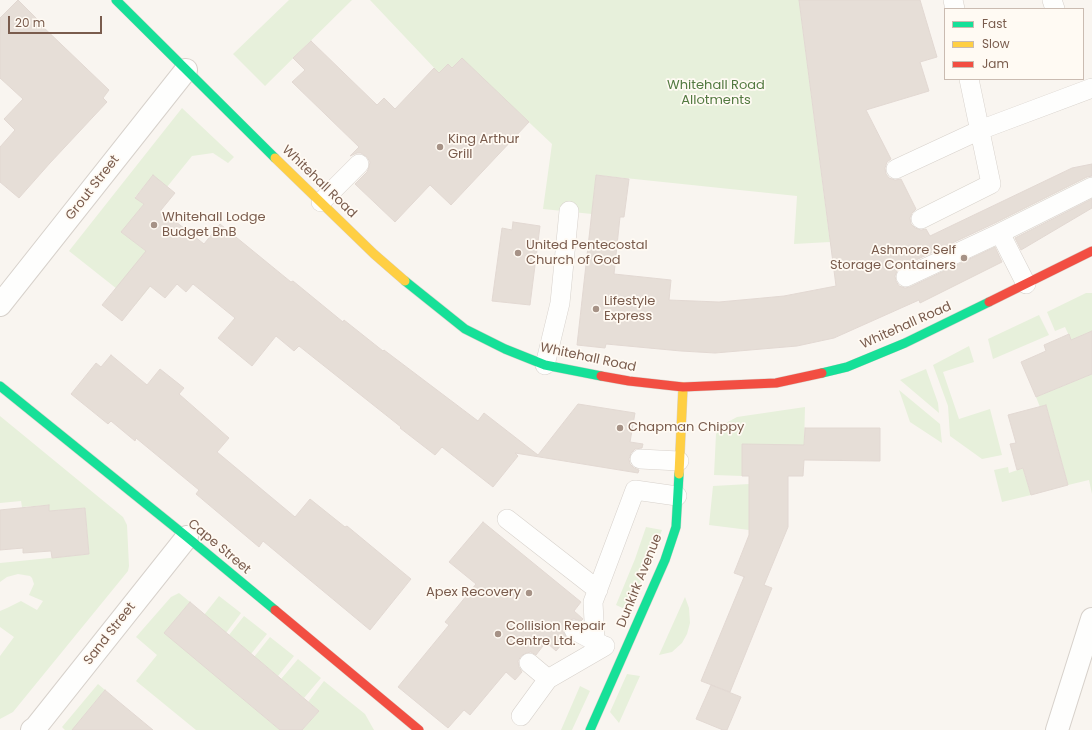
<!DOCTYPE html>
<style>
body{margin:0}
#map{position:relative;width:1092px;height:730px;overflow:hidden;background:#f9f5f0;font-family:Poppins,sans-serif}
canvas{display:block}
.legend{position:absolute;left:944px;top:8px;width:140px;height:72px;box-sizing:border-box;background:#fffaf3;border:1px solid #cabbb1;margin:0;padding:5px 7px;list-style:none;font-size:12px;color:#7a5c4d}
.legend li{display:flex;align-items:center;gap:8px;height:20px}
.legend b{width:20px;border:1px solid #cabbb1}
.scale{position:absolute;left:8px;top:16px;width:94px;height:18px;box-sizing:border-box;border:2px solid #7a5c4d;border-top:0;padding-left:5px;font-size:12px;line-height:14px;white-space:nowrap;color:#7a5c4d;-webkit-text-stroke:3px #fffaf3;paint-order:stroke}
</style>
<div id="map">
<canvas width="1092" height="730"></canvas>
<ul class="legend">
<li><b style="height:5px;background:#16e098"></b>Fast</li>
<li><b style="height:5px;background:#ffcf43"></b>Slow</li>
<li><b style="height:5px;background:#f24e42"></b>Jam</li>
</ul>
<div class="scale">20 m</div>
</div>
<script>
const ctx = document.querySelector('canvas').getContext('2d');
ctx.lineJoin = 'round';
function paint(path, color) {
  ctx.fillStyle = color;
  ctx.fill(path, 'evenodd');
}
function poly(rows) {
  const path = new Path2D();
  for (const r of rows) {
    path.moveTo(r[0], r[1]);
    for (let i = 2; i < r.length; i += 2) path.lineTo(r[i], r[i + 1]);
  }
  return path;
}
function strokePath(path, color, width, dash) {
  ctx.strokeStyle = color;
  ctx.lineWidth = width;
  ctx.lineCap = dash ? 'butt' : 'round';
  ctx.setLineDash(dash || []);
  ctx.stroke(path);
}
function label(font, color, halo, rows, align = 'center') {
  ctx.font = font + ' Poppins,sans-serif';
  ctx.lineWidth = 3.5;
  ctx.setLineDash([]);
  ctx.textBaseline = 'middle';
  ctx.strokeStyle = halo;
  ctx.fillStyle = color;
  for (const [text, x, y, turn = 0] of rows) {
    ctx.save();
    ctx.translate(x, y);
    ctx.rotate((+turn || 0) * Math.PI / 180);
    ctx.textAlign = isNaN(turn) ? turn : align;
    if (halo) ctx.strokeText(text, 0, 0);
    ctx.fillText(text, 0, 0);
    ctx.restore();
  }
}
const green = poly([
 [289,0,352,0,265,86,233,54],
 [370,0,799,0,830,242,794,244,797,196,596,175,592,214,543,209,552,144,462,59,452,68,448,64,439,73],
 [182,108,234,157,228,163,213,153,192,156,167,187,153,176,135,197,144,204,122,232,146,251,158,277,136,304,69,251],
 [1086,293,1092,293,1092,331,1071,340,1065,327,1055,331,1047,312],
 [1039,315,1049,335,993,359,988,339],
 [969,346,974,362,943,372,959,419,990,409,1002,455,982,459,950,436,948,406,933,365],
 [926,369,938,403,939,413,900,380],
 [1092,374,1092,494,1089,480,1068,485,1046,405,1040,407,1036,397],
 [899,390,940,424,942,443,910,422],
 [805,407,804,445,742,445,742,476,714,475,716,434,726,423,737,417],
 [0,416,123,517,127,525,129,566,128,571,13,712,0,719,0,656,14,637,0,627,0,611,7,608,21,601,37,610,43,601,29,595,34,584,32,578,30,576,18,574,7,577,0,582,0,563,89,554,85,508,49,511,49,505,22,507,21,501,0,503],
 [1008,467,1009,473,1023,468,1031,495,1002,502,994,470],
 [749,484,749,530,709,525,713,486],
 [646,527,662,530,629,611,616,605,635,559],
 [179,593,190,602,165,633,280,730,196,730,136,681,157,655,136,637,171,597],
 [219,596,241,613,226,633,204,615],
 [685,597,689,608,690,623,687,634,682,643,672,652,659,655],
 [244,616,267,634,251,654,229,635],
 [270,637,294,656,278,676,254,657],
 [298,659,321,678,304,698,281,679],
 [627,674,640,676,619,723,610,712],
 [324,681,365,714,374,730,302,730,319,711,308,702],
 [98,684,105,690,78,723,86,730,65,730,62,727],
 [580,686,590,691,572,730,561,730]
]);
const building = poly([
 [18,0,40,22,39,23,109,90,103,98,107,102,50,163,19,198,0,182,0,147,15,130,4,119,23,99,0,78,0,18,18,0],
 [799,0,920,0,937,57,920,62,929,91,866,110,891,159,887,162,885,168,886,174,889,178,895,180,901,179,916,209,912,213,910,218,911,224,915,228,921,230,926,229,930,236,1072,168,1092,164,1092,176,1087,177,995,223,901,267,897,271,895,276,896,281,899,286,905,288,910,287,995,247,1002,262,920,303,919,300,834,338,797,346,715,353,681,351,606,344,605,348,577,345,596,175,629,179,624,217,620,217,614,274,671,280,669,300,719,302,752,299,784,296,836,286,799,0],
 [311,41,377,105,384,98,395,109,434,68,439,73,448,64,452,68,462,58,529,122,451,205,430,185,395,222,355,184,367,172,369,167,370,162,367,157,361,153,357,153,350,156,359,147,292,82,305,70,293,58,311,41],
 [153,175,175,193,161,210,204,244,220,224,291,282,293,281,343,322,344,320,383,351,384,350,478,421,484,413,538,455,578,404,635,413,630,442,643,444,642,448,635,449,631,453,629,459,630,464,634,468,639,470,638,473,515,453,518,456,493,487,442,447,435,455,400,428,401,427,299,346,294,351,276,336,252,366,218,338,235,318,193,284,186,292,177,284,165,298,150,286,122,321,102,305,146,251,121,232,144,204,135,198,153,175],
 [1092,199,1092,208,1021,250,1015,238,1092,199],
 [513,222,540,226,530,305,492,301,502,228,512,230,513,222],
 [1092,331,1092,374,1036,397,1021,362,1046,351,1044,345,1069,334,1071,340,1092,331],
 [111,355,147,385,160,369,184,388,179,394,229,438,217,452,295,517,310,499,345,527,347,526,411,579,370,630,263,541,259,547,196,494,199,490,136,438,135,441,111,421,108,424,71,394,96,363,101,367,111,355],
 [1046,405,1068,485,1031,495,1023,468,1017,470,1010,444,1016,443,1008,415,1046,405],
 [805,428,880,428,880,461,804,460,803,476,788,476,788,527,764,585,772,588,730,692,701,681,744,577,745,577,734,573,749,535,749,476,742,476,742,444,804,445,805,428],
 [49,505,49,511,85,508,89,554,52,558,51,551,23,553,23,548,0,550,0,510,49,505],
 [483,522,581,602,574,611,583,619,581,621,574,619,569,620,565,625,563,631,567,638,556,651,546,642,536,655,531,652,526,653,521,656,518,661,519,667,522,672,515,680,506,672,470,715,464,710,448,728,398,687,449,625,445,622,476,584,449,562,483,522],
 [190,602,319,711,302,730,280,730,164,633,190,602],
 [711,685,741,697,727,730,723,730,696,719,711,685],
 [105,690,118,701,153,730,72,730,105,690]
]);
const lane = poly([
 [953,0,955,9],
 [1052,0,1055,9],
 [896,169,980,130,1092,88],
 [321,202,359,164],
 [921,219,991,184,969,79],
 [1000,233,1026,284],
 [906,277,1000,233,1092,187],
 [545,365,560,303,569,211],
 [640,459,679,461],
 [507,519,598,590],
 [574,630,604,646],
 [595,641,593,602,635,490,677,496],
 [529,663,548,679],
 [521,716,548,679,605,646]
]);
const street = poly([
 [0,305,186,70],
 [32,730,36,727,187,537],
 [1057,730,1092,619]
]);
const fast = poly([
 [116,0,275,158],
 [405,281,465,329,505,349,545,365,601,376],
 [822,373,847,367,905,343,989,302],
 [0,386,187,537,275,610],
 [590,730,665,560,676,527,679,474]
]);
const slow = poly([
 [275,158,374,254,405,281],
 [679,474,683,387]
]);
const jam = poly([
 [989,302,1092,251],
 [601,376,629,381,683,387,776,383,822,373],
 [275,610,419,730]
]);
const markers = [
 [440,147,4,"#a69286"],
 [154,225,4,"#a69286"],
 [518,253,4,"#a69286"],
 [964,258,4,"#a69286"],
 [596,309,4,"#a69286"],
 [620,428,4,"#a69286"],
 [529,593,4,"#a69286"],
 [498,634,4,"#a69286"]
];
const parkNames = [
 ["Whitehall Road",716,86],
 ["Allotments",716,101]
];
const poiNames = [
 ["King Arthur",448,140],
 ["Grill",448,155],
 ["Whitehall Lodge",162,218],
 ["Budget BnB",162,233],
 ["United Pentecostal",526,246],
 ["Church of God",526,261],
 ["Ashmore Self",956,251,"right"],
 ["Storage Containers",956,266,"right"],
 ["Lifestyle",604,302],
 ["Express",604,317],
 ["Chapman Chippy",628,428],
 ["Apex Recovery",521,593,"right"],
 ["Collision Repair",506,627],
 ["Centre Ltd.",506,642]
];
const streetNames = [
 ["Whitehall Road",319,182,44],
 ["Grout Street",93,188,-52],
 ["Whitehall Road",906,326,-24],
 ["Whitehall Road",588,358,12],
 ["Cape Street",219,547,40],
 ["Dunkirk Avenue",640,581,-68],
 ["Sand Street",110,634,-52]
];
paint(green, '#e7f0db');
paint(building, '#e6ded7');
strokePath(building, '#e2d8d2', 1);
strokePath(lane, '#d7d1cb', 20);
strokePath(street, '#d7d1cb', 24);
strokePath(fast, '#d9d2cb', 10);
strokePath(slow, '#d9d2cb', 10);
strokePath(jam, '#d9d2cb', 10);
strokePath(lane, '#fefefd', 19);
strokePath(street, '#fefefd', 22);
strokePath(fast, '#16e098', 9);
strokePath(slow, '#ffcf43', 9);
strokePath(jam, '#f24e42', 9);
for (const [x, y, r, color] of markers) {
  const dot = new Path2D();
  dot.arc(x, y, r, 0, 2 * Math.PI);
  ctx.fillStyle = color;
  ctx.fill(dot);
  strokePath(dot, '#fffaf3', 1.5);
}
label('13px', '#537a41', '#fffaf3', parkNames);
label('13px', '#7a5c4d', '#fffaf3', poiNames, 'left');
label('13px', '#7a5c4d', '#fffaf3', streetNames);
</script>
